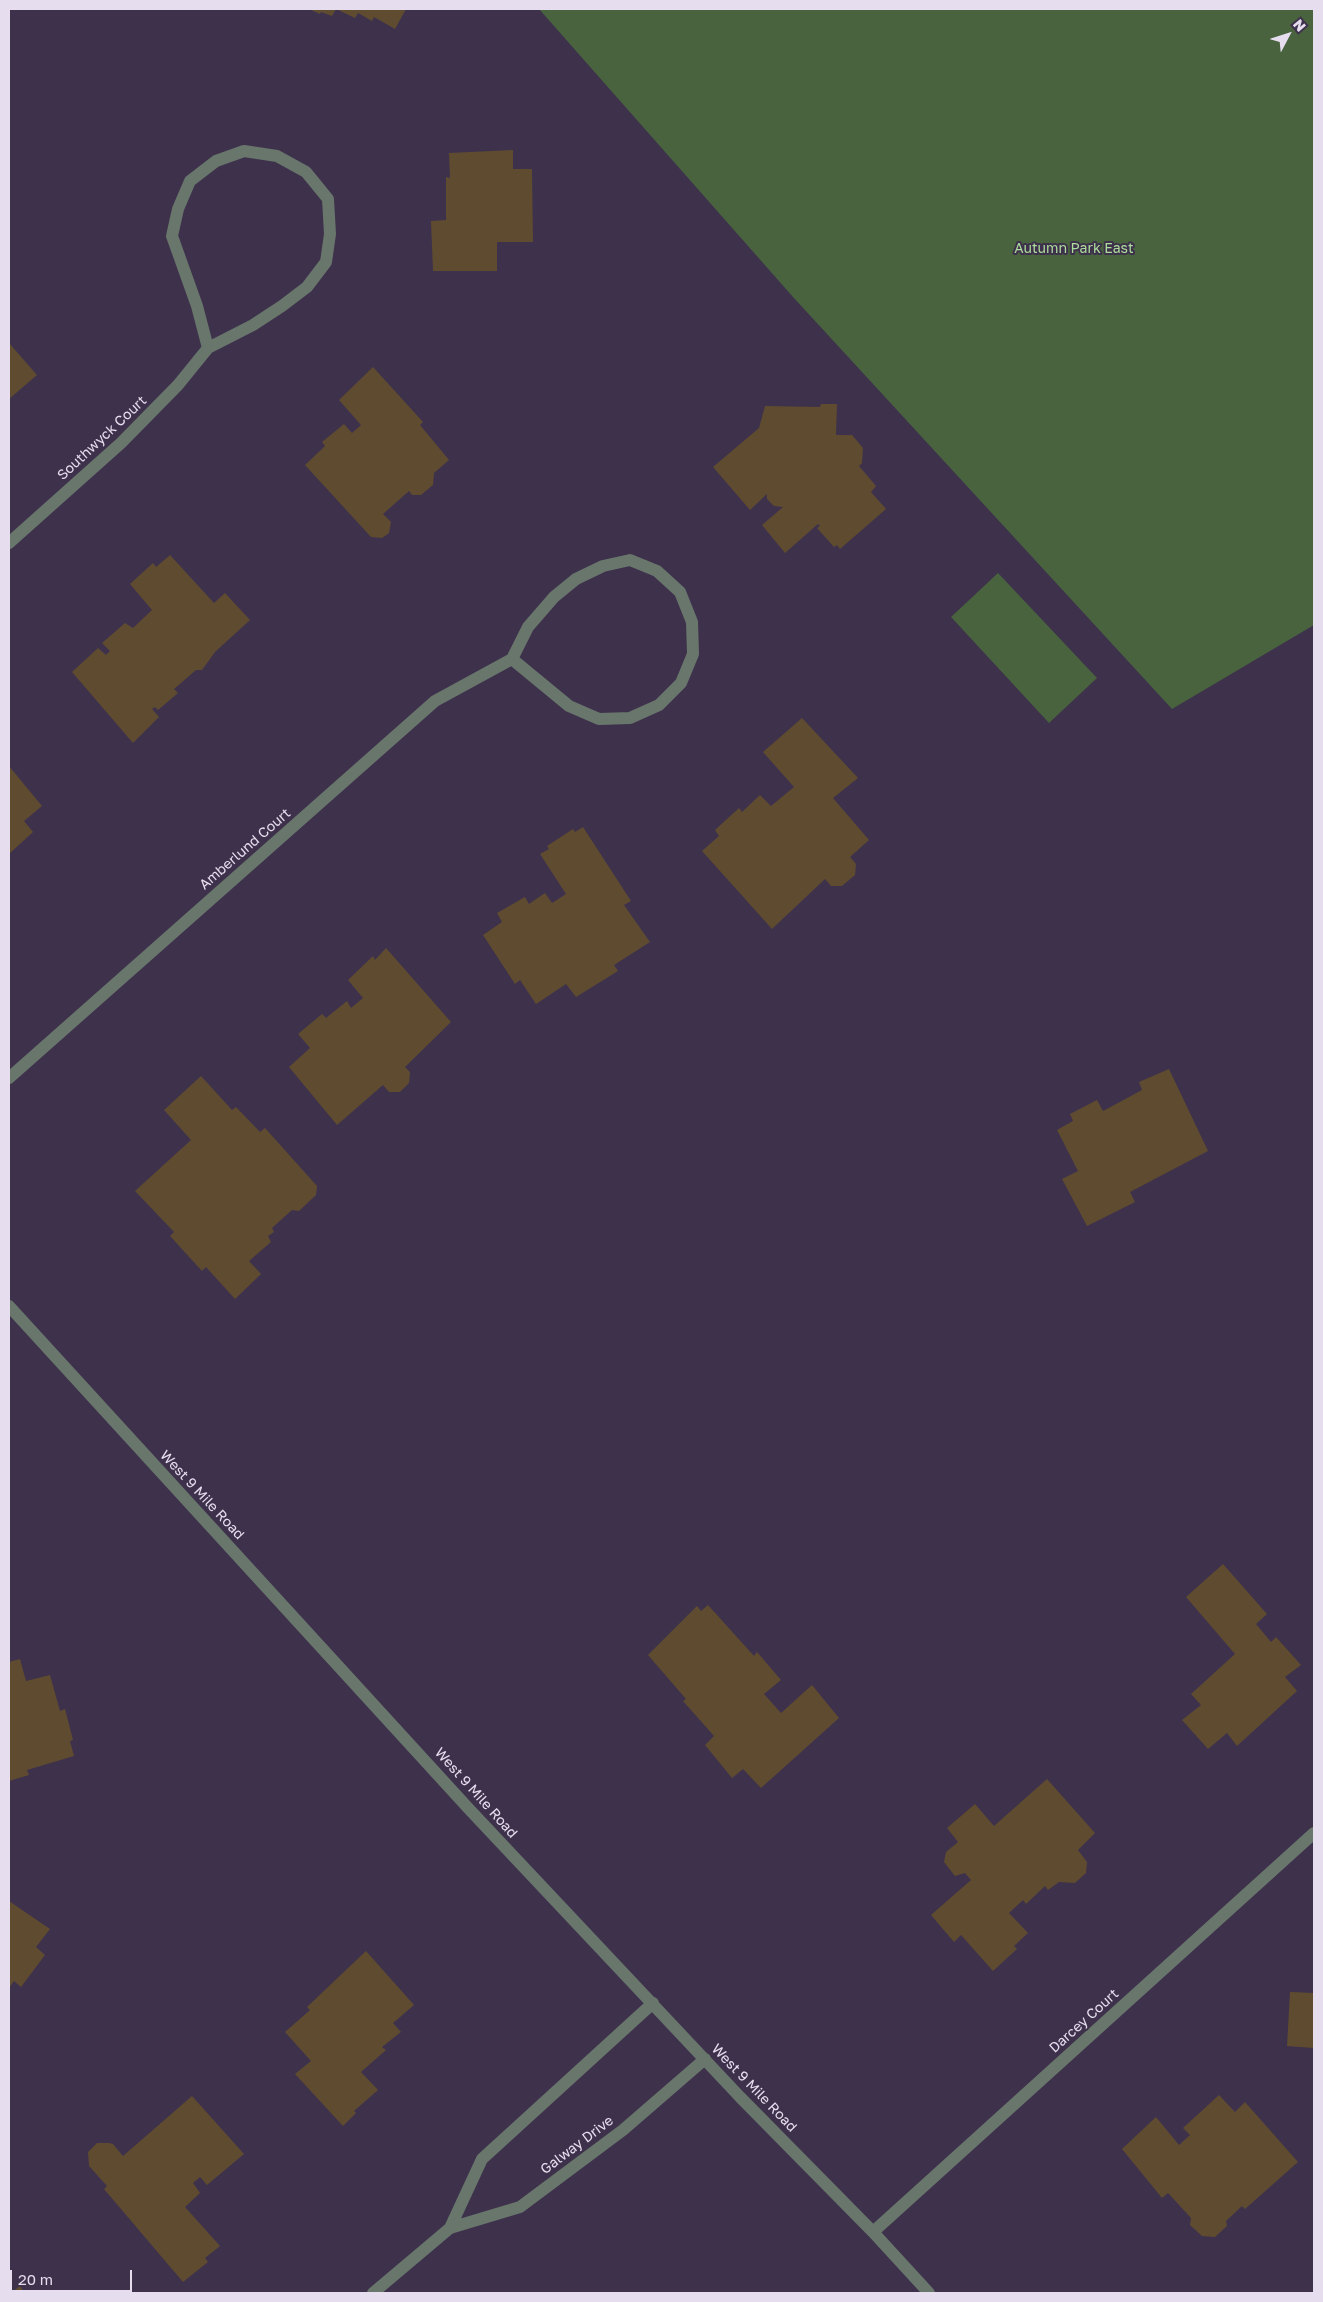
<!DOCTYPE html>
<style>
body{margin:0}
#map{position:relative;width:1323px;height:2302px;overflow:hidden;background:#3e314c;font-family:"Golos Text",sans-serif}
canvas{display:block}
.frame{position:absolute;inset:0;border:10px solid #e6deef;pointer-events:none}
.north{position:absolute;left:1263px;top:10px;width:50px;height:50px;-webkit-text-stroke:4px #3e314c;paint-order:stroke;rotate:50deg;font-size:14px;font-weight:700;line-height:20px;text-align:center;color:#e6deef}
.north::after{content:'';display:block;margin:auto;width:18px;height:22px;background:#e6deef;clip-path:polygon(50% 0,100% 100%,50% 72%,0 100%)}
.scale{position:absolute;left:10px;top:2270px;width:122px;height:22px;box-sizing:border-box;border:2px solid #e6deef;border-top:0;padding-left:6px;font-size:15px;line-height:18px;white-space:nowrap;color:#e6deef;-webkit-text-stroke:4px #3e314c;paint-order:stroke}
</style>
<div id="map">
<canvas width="1323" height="2302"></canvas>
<div class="frame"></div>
<div class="north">N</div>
<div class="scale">20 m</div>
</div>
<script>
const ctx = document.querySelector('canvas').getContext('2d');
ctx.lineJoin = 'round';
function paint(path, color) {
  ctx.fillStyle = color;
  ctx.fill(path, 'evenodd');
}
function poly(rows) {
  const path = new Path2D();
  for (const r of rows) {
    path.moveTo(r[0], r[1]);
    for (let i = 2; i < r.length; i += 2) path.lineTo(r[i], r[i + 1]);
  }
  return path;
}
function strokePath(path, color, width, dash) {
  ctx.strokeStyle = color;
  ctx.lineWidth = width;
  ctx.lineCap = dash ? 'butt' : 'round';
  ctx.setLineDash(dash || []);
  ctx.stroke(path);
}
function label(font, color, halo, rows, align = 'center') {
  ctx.font = font + ' "Golos Text",sans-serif';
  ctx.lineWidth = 4;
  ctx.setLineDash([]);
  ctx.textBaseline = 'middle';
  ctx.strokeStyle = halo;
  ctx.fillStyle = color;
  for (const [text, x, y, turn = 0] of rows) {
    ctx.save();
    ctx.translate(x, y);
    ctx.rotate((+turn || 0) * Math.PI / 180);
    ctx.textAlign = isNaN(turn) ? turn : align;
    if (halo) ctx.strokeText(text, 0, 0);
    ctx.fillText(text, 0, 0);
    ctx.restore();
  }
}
const green = poly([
 [539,9,1314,9,1314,625,1172,709,793,297],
 [998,573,1097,678,1049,723,951,617]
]);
const building = poly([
 [309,9,406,9,395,29,374,17,372,21,358,13,355,18,336,9,332,16,321,12,320,14],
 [513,150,513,169,532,169,533,242,497,242,497,271,433,271,431,221,446,220,446,177,450,178,449,153],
 [9,343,37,375,9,399],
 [373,367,423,422,420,425,449,460,434,473,433,485,421,495,412,495,409,491,383,514,391,522,389,533,382,538,371,537,305,465,325,446,322,442,344,424,352,433,361,425,339,400],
 [821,404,837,404,836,435,852,435,863,448,862,463,859,466,876,486,871,492,886,509,840,549,837,545,834,547,817,528,820,526,818,524,785,553,762,525,783,507,774,506,767,499,767,494,750,510,713,467,759,428,765,406,820,407],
 [170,555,214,603,225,593,250,620,215,652,202,670,196,670,174,689,178,693,158,710,155,707,152,709,159,717,133,743,72,672,98,648,106,655,110,651,102,643,125,623,133,628,152,610,130,584,153,563,156,567],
 [802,718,858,778,833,798,869,840,850,857,856,864,855,875,842,886,831,886,825,879,772,929,702,851,719,836,715,830,739,808,742,812,760,795,771,806,794,787,763,752],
 [9,766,42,806,24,821,33,832,9,854],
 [583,827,631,901,624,905,650,942,614,965,618,971,576,997,566,984,536,1004,520,980,515,984,483,935,502,922,497,913,525,897,529,904,545,893,552,903,566,894,540,854,549,849,547,846,573,829,575,832],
 [386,948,451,1022,405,1067,410,1072,409,1083,400,1092,389,1092,383,1085,337,1125,289,1067,310,1048,298,1034,322,1014,326,1018,347,1001,351,1008,363,998,348,980,373,956,375,960],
 [1169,1069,1208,1151,1130,1192,1135,1202,1087,1226,1062,1179,1078,1171,1057,1130,1073,1121,1070,1114,1097,1100,1103,1111,1142,1090,1139,1082],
 [201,1076,232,1110,236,1107,260,1132,265,1128,317,1186,316,1195,299,1211,292,1210,272,1228,274,1232,268,1236,271,1242,249,1261,261,1274,235,1299,206,1267,202,1271,170,1236,174,1232,135,1191,191,1140,164,1110],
 [1223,1564,1267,1614,1256,1624,1271,1642,1276,1637,1301,1665,1285,1677,1297,1691,1237,1746,1227,1733,1208,1749,1182,1720,1201,1705,1191,1694,1235,1654,1186,1597],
 [708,1605,754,1656,757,1652,781,1680,764,1694,781,1713,812,1685,839,1718,761,1788,743,1769,732,1778,705,1745,714,1736,683,1701,686,1699,648,1655,697,1606,701,1611],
 [20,1659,26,1681,50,1675,60,1711,65,1709,73,1740,70,1741,74,1756,27,1770,29,1775,9,1781,9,1662],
 [1047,1779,1095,1833,1078,1850,1087,1862,1086,1873,1075,1883,1059,1882,1048,1890,1045,1886,1026,1904,1023,1900,1009,1913,1028,1933,1014,1946,1017,1949,993,1971,961,1935,954,1942,931,1915,971,1880,965,1873,955,1876,944,1862,946,1852,958,1842,947,1828,975,1804,994,1826],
 [9,1901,50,1929,36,1947,45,1955,21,1987,14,1981,9,1988],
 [366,1951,414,2005,393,2023,401,2032,382,2047,386,2050,361,2072,378,2090,354,2111,356,2113,343,2126,295,2074,311,2061,285,2032,310,2010,307,2007],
 [1290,1992,1314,1993,1314,2048,1287,2046],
 [1219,2095,1235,2112,1245,2102,1298,2162,1245,2209,1242,2206,1226,2221,1227,2226,1215,2237,1202,2236,1190,2225,1191,2218,1168,2193,1162,2198,1122,2149,1156,2117,1179,2145,1190,2135,1183,2128],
 [192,2096,244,2154,207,2185,200,2177,193,2183,200,2193,185,2207,220,2246,205,2258,208,2262,183,2282,104,2189,107,2186,89,2166,88,2152,97,2143,109,2143,113,2144,123,2156],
 [20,2286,25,2293,11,2293]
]);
const minor = poly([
 [9,543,121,443,178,385,208,348,253,325,282,306,307,287,326,262,330,234,328,199,306,172,277,156,244,151,216,161,190,181,178,209,172,236,197,306,208,348],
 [9,1078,435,701,512,659,528,627,554,597,576,579,603,566,630,560,657,571,680,592,692,622,693,654,681,683,659,705,630,718,599,719,569,706,512,659],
 [9,1306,469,1809,740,2097,873,2232,929,2293],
 [450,2228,482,2159,653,2003],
 [873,2232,1314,1833],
 [373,2293,450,2228,520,2207,623,2130,705,2059]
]);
const parkNames = [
 ["Autumn Park East",1074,249]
];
const streetNames = [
 ["Southwyck Court",102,438,-43],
 ["Amberlund Court",245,849,-41],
 ["West 9 Mile Road",202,1495,47],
 ["West 9 Mile Road",476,1793,48],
 ["Darcey Court",1084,2021,-42],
 ["West 9 Mile Road",754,2088,46],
 ["Galway Drive",577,2145,-37]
];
paint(green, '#48633e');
paint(building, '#5f4c30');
strokePath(minor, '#69766c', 12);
label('14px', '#addd9b', '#3e314c', parkNames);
label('14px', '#e6deef', '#3e314c', streetNames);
</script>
